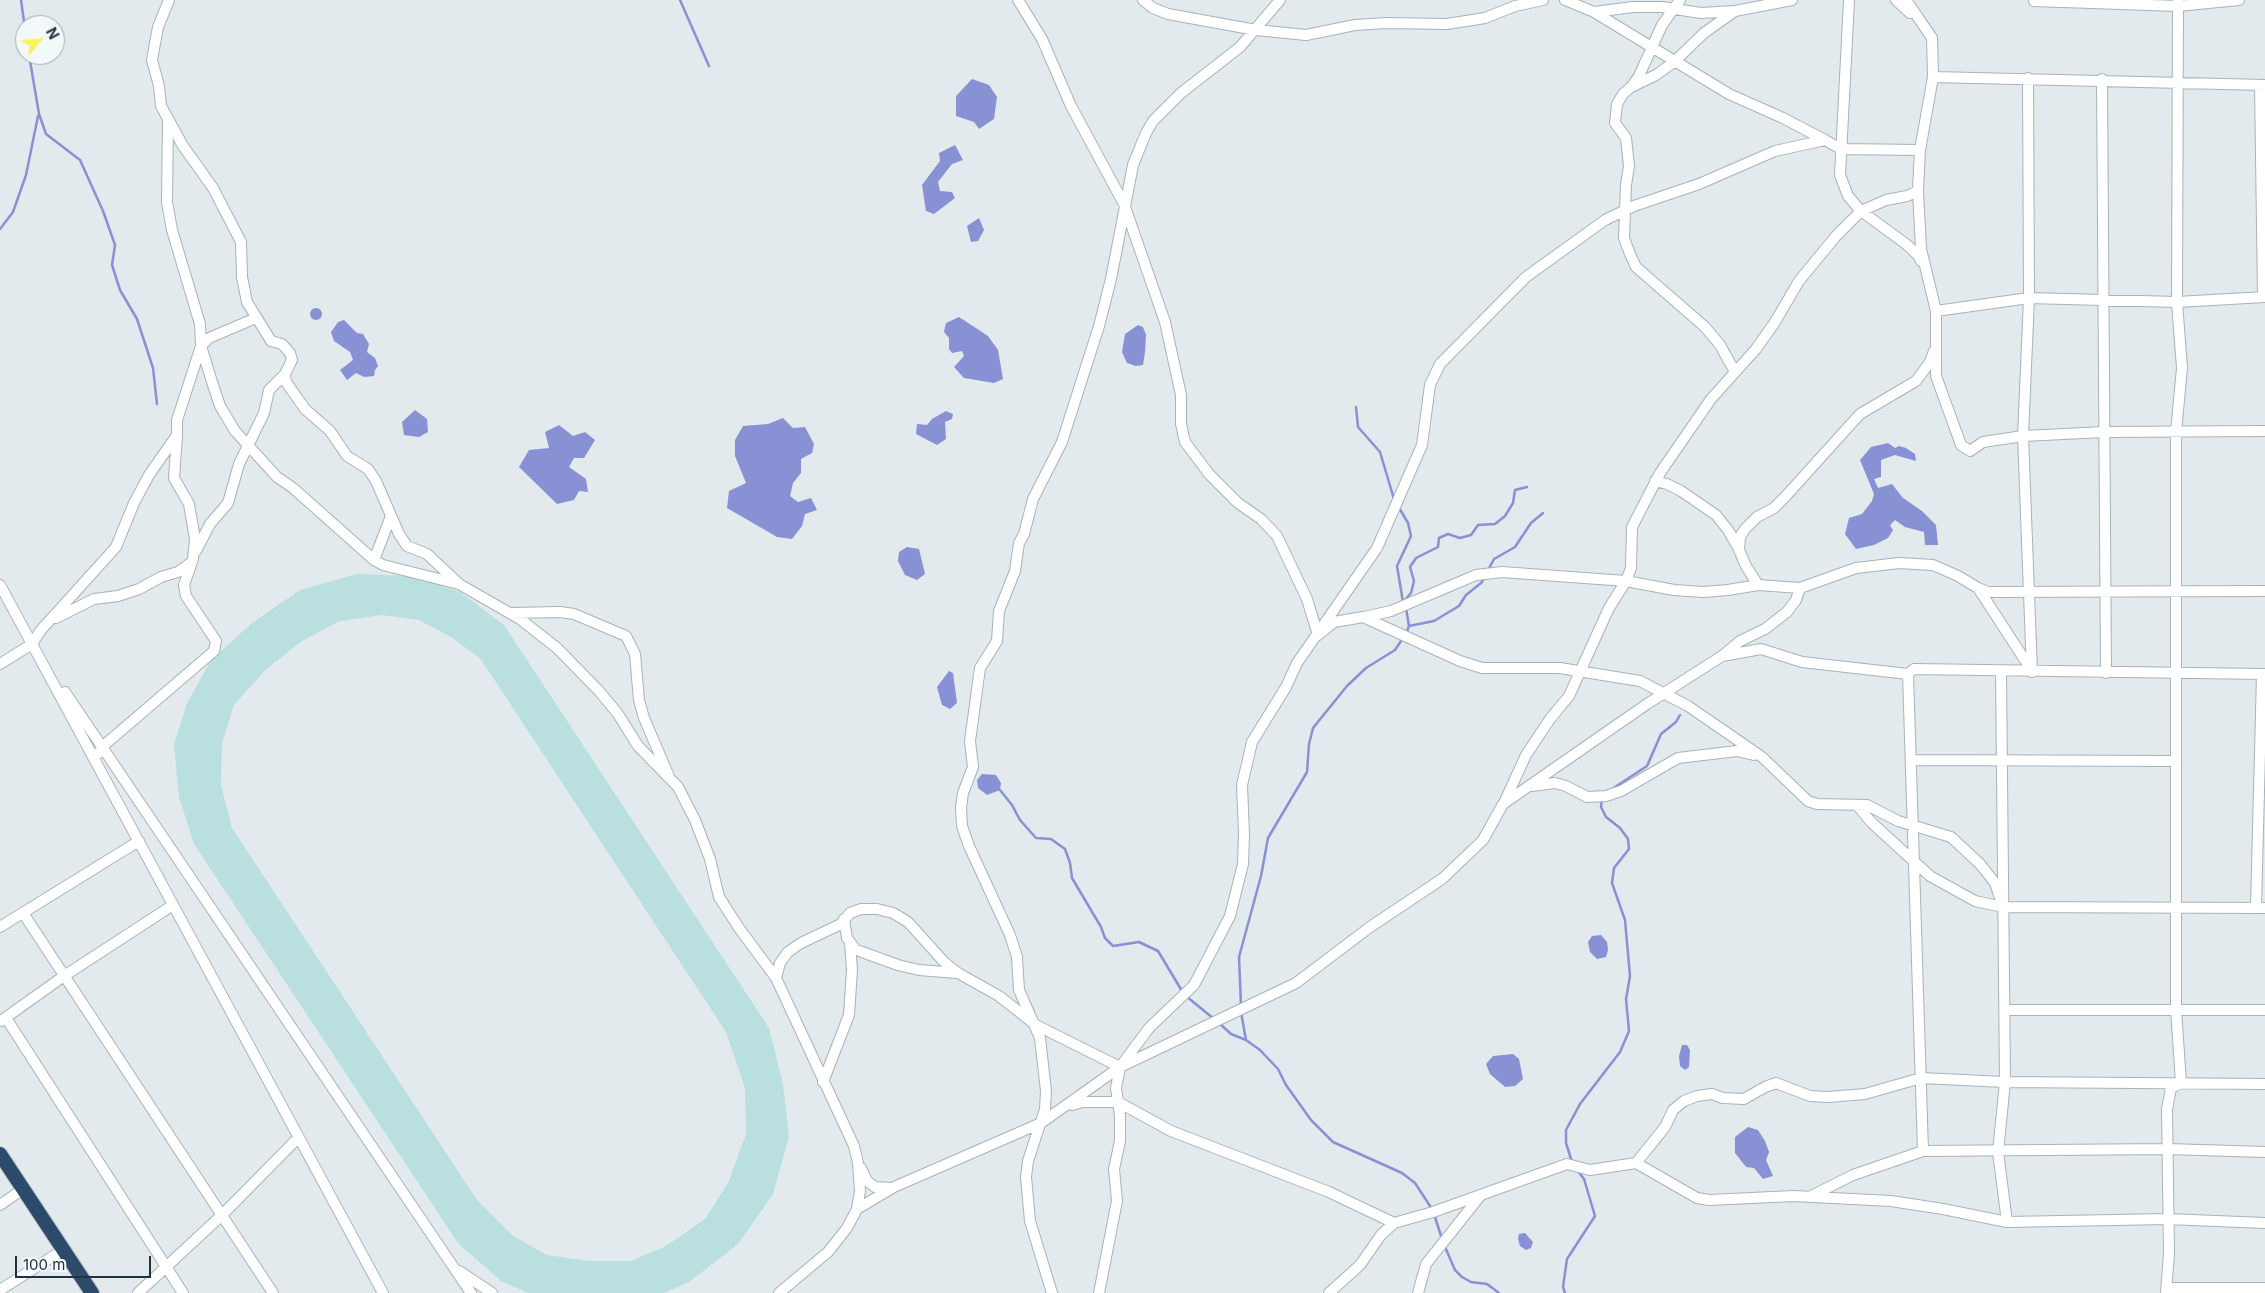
<!DOCTYPE html>
<style>
body{margin:0}
#map{position:relative;width:2265px;height:1293px;overflow:hidden;background:#e2eaed;font-family:Inter,sans-serif}
canvas{display:block}
.north{position:absolute;left:15px;top:15px;width:50px;height:50px;box-sizing:border-box;background:#f3f8f9;border:1px solid #9fa8af;border-radius:50%;rotate:62deg;font-size:14px;font-weight:700;line-height:20px;text-align:center;color:#21313f}
.north::after{content:'';display:block;margin:auto;width:18px;height:22px;background:#f7f456;clip-path:polygon(50% 0,100% 100%,50% 72%,0 100%)}
.scale{position:absolute;left:15px;top:1256px;width:136px;height:22px;box-sizing:border-box;border:2px solid #21313f;border-top:0;padding-left:6px;font-size:15px;line-height:18px;white-space:nowrap;color:#21313f;-webkit-text-stroke:4px #f3f8f9;paint-order:stroke}
</style>
<div id="map">
<canvas width="2265" height="1293"></canvas>
<div class="north">N</div>
<div class="scale">100 m</div>
</div>
<script>
const ctx = document.querySelector('canvas').getContext('2d');
ctx.lineJoin = 'round';
function paint(path, color) {
  ctx.fillStyle = color;
  ctx.fill(path, 'evenodd');
}
function poly(rows) {
  const path = new Path2D();
  for (const r of rows) {
    if (r.length === 3) {
      path.moveTo(r[0] + r[2], r[1]);
      path.arc(r[0], r[1], r[2], 0, 2 * Math.PI);
      continue;
    }
    path.moveTo(r[0], r[1]);
    for (let i = 2; i < r.length; i += 2) path.lineTo(r[i], r[i + 1]);
  }
  return path;
}
function strokePath(path, color, width, dash) {
  ctx.strokeStyle = color;
  ctx.lineWidth = width;
  ctx.lineCap = dash ? 'butt' : 'round';
  ctx.setLineDash(dash || []);
  ctx.stroke(path);
}
const green = poly([
 [357,574,413,576,460,592,504,625,769,1028,783,1084,789,1136,773,1194,738,1244,689,1282,664,1293,528,1293,501,1281,458,1243,194,844,179,797,174,744,187,703,212,659,252,623,300,590],
 [382,615,419,620,451,637,480,658,726,1032,745,1088,746,1134,728,1183,705,1219,666,1246,631,1261,589,1261,547,1255,513,1236,477,1200,232,828,221,785,222,743,234,705,265,670,302,641,340,621]
]);
const water = poly([
 [972,79,989,85,997,97,994,119,979,129,974,122,956,116,956,96],
 [955,145,963,160,952,164,938,182,940,191,952,192,955,198,934,214,926,211,922,185,940,161,939,153],
 [979,218,984,230,978,241,971,242,967,226],
 [316,314,6],
 [959,317,988,336,998,350,1003,379,994,383,964,378,954,367,964,356,962,351,952,353,949,349,949,338,944,332,946,323],
 [344,320,357,333,363,334,369,344,367,352,375,358,378,366,375,370,374,376,364,377,356,373,347,380,340,370,353,360,350,352,334,341,331,332,338,322],
 [1138,325,1143,327,1146,335,1145,352,1143,365,1136,366,1127,363,1122,352,1125,334],
 [415,410,427,419,428,432,419,437,404,435,402,422],
 [946,411,953,414,952,419,945,422,946,439,937,445,916,434,917,424,927,425,932,419],
 [783,418,793,428,805,427,814,444,812,453,801,459,801,473,793,483,790,496,798,502,811,498,817,510,805,514,802,526,792,539,777,537,727,508,729,491,746,483,735,456,735,440,743,426,768,424],
 [559,425,573,436,585,432,595,440,584,458,574,458,569,467,586,479,588,492,579,491,574,500,557,504,519,467,529,450,549,448,545,432],
 [1888,443,1895,448,1899,446,1906,448,1915,454,1916,461,1895,455,1881,460,1881,477,1874,479,1878,488,1892,484,1903,498,1922,511,1936,525,1938,545,1925,545,1924,532,1905,527,1895,520,1890,525,1893,530,1888,538,1874,545,1856,549,1845,534,1849,518,1862,514,1872,501,1874,494,1860,460,1871,447],
 [907,547,919,549,925,574,917,580,905,575,898,561,899,552],
 [949,671,953,673,957,703,950,709,942,705,937,687],
 [982,774,996,775,1001,783,1000,790,987,795,978,788,977,780],
 [1601,935,1607,942,1608,950,1606,957,1597,959,1590,952,1588,942,1592,936],
 [1682,1045,1687,1045,1690,1050,1689,1067,1685,1070,1680,1066,1679,1056],
 [1513,1054,1519,1059,1523,1079,1515,1086,1505,1087,1490,1074,1486,1064,1493,1056],
 [1748,1127,1758,1130,1765,1141,1769,1152,1766,1160,1773,1176,1763,1179,1754,1168,1746,1167,1735,1153,1735,1137],
 [1525,1233,1533,1242,1531,1248,1526,1250,1520,1246,1518,1239,1519,1234]
]);
const stream = poly([
 [21,0,25,29],
 [680,0,709,66],
 [29,55,39,114,46,134,80,160,103,211,115,245,112,265,120,290,137,319,153,368,157,404],
 [0,229,13,212,26,175,38,116],
 [1356,407,1358,427,1380,452,1394,499],
 [1398,506,1408,523,1411,536,1397,566,1403,602],
 [1487,572,1494,559,1515,547,1531,523,1543,513],
 [1404,601,1411,593,1414,581,1410,567,1416,558,1438,547,1439,538,1448,534,1460,538,1471,535,1478,525,1495,524,1505,516,1513,503,1515,490,1527,487],
 [1409,626,1434,621,1459,606,1466,595,1481,583,1485,577],
 [1406,634,1409,626,1406,608],
 [1000,790,1012,805,1020,820,1036,838,1051,839,1065,849,1070,863,1072,878,1101,927,1105,938,1113,946,1139,942,1158,951,1182,991],
 [1609,791,1647,766,1661,734,1676,722,1680,715],
 [1186,996,1214,1019],
 [1241,1006,1239,957,1261,876,1268,838,1307,772,1309,744,1313,728,1347,686,1366,668,1395,650,1403,638],
 [1241,1012,1246,1040,1260,1050,1278,1069,1286,1085,1311,1120,1333,1142,1402,1173,1415,1183,1432,1209],
 [1218,1022,1231,1034,1246,1040],
 [1572,1162,1566,1143,1566,1130,1580,1104,1620,1052,1629,1031,1626,999,1630,976,1625,920,1612,883,1614,868,1629,849,1628,839,1620,828,1606,817,1601,807,1602,798],
 [1434,1214,1442,1239],
 [1445,1247,1455,1270,1462,1277,1471,1282,1487,1284,1499,1293],
 [1565,1293,1563,1287,1567,1259,1595,1216,1584,1179,1577,1170]
]);
const minor = poly([
 [169,0,158,27,152,60,159,86,161,106,183,146,213,188,241,242,242,277,247,302,271,341,282,344,290,353,292,360,285,374,286,382,305,409,330,431,347,456,368,469,376,481,399,534,407,546,427,554,458,583],
 [1018,0,1042,39,1071,106,1124,204,1165,322,1181,395,1181,424,1185,442,1209,474,1238,503,1261,519,1277,536,1307,599,1318,635,1334,622,1363,617,1460,661,1482,668,1560,668,1640,681,1688,706,1762,757,1808,801,1817,804,1867,805,1898,821,1951,837,1980,864,1995,883,2003,907],
 [1143,0,1153,8,1168,14,1256,30,1306,35,1355,25,1386,23,1447,24,1485,18,1515,6,1543,0],
 [1565,0,1594,12,1729,94,1783,118,1825,140],
 [1849,0,1840,175,1848,196,1861,211,1906,244,1918,255,1921,261],
 [1896,0,1910,13],
 [1906,0,1932,38,1933,77,1920,150,1918,191,1921,249,1936,311,1936,376,1961,445,1970,451,1983,442,2023,436,2104,432,2265,431],
 [2034,1,2178,6,2239,0],
 [1735,11,1704,33,1674,62,1656,75,1631,87,1623,94,1617,104,1615,123,1626,138,1629,166,1626,185,1624,238,1630,254,1636,267,1705,327,1720,345,1735,372],
 [1594,12,1633,7,1662,7,1701,13,1735,11,1792,0],
 [1933,77,2265,85],
 [2028,78,2029,298,2023,436,2032,672],
 [2102,79,2106,673],
 [2260,85,2263,297],
 [1632,86,1639,76,1662,25,1680,0],
 [168,119,167,202,172,230,200,324,201,346,212,382,220,406,235,431,277,477,293,488,374,560,383,565,459,584,520,619,557,648,599,691,618,714,638,746,678,787,695,820,710,859,719,897,739,928,776,978,854,1146,858,1163,860,1191,857,1209],
 [1936,311,2029,298,2177,302,2265,297],
 [1655,481,1667,484,1681,491,1716,515,1728,530,1739,549],
 [196,551,210,524,228,503,239,464,264,413,269,390,285,374],
 [374,560,391,516],
 [0,585,383,1293],
 [1758,585,1746,566,1739,550,1740,537,1745,529,1757,517,1774,508,1785,497,1860,414,1916,381,1930,362,1934,351],
 [1978,588,2032,671],
 [512,613,560,612,574,614,626,636,635,654,639,700,644,718,668,774],
 [1364,617,1391,611,1476,575,1502,572,1626,581,1674,590,1703,592,1728,590,1758,585,1800,588,1856,568,1899,563,1933,565,1958,576,1978,588,1988,592,2265,591],
 [56,618,94,599,118,596,139,589,161,577,178,572,189,564],
 [1722,656,1740,641,1765,629,1787,612,1796,600,1800,588],
 [0,664,32,644,41,630,116,547,134,503,149,475,177,435,177,420,201,346,209,338,256,318],
 [2001,672,2005,1082,1998,1152,2007,1222],
 [2265,674,1914,669,1908,674,1923,1151,2167,1149,2265,1152],
 [65,692,471,1293],
 [99,753,102,747,214,651,216,641,186,596,184,585,193,559,195,539,189,504,174,478,177,436],
 [1911,760,2175,761],
 [1532,786,1555,783,1566,786,1587,797,1606,796,1621,791,1678,758,1737,751,1754,755],
 [1504,803,1526,755,1550,719,1569,696,1609,608,1626,581,1631,568,1632,527,1660,473,1711,399,1756,349,1775,322,1799,281,1836,236,1861,211,1886,200,1907,196,1918,191],
 [1857,805,1871,822,1930,876,1975,901,2003,907,2265,908],
 [2256,908,2262,674],
 [23,913,273,1293],
 [844,919,847,938,855,949,862,952,898,965,919,970,957,973],
 [0,927,139,841],
 [776,978,780,963,788,952,801,943,841,924,850,913,861,909,877,909,893,913,908,922,945,963,958,973,999,996,1036,1025,1120,1067],
 [2005,1010,2265,1010],
 [6,1018,183,1293],
 [1,1021,64,976,173,905],
 [823,1082,849,1015,852,970,850,943],
 [1072,1105,1083,1102,1118,1102,1171,1131,1329,1192,1394,1223],
 [1636,1163,1665,1127,1673,1110,1684,1101,1697,1096,1712,1094,1723,1098,1744,1099,1765,1087,1776,1083,1810,1096,1828,1097,1865,1094,1921,1078,2005,1082,2265,1084],
 [861,1168,867,1181,875,1187,891,1188],
 [1811,1196,1853,1175,1923,1151],
 [0,1205,23,1189],
 [459,1271,492,1293],
 [2167,1288,2265,1288],
 [0,1290,63,1250],
 [138,1293,222,1215,298,1138],
 [779,1293,828,1252,847,1228,857,1209,894,1187,1041,1123,1120,1067,1296,983,1370,927,1442,879,1483,840,1503,804,1647,704,1722,656,1761,649,1802,662,1908,674],
 [1052,1293,1030,1221,1026,1177,1028,1161,1045,1109,1046,1091,1040,1038,1019,990,1017,957,1010,935,969,846,962,826,961,807,963,793,973,767,970,741,980,668,997,641,999,611,1015,571,1019,543,1024,534,1033,499,1062,442,1099,326,1111,279,1133,165,1146,133,1153,121,1181,93,1240,47,1280,0],
 [1099,1293,1117,1201,1114,1169,1120,1141,1120,1116,1116,1088,1120,1067,1149,1028,1194,985,1230,916,1243,864,1244,834,1242,785,1252,742,1286,687,1297,663,1377,548,1422,445,1430,385,1440,364,1526,277,1605,220,1634,206,1699,184,1775,151,1825,140,1841,149,1920,150],
 [1329,1293,1360,1265,1381,1235,1394,1223,1433,1212,1567,1164,1590,1170,1636,1163,1697,1198,1709,1200,1794,1196,1891,1201,1943,1209,2007,1222,2167,1219,2265,1223],
 [1418,1293,1426,1264,1481,1195],
 [2166,1293,2169,1254,2167,1109,2171,1088,2181,1083,2176,1009,2176,432,2182,368,2177,302,2178,0]
]);
const highway = poly([
 [0,1154,92,1293]
]);
paint(green, '#badfdf');
paint(water, '#8891d4');
strokePath(stream, '#8891d4', 2.5);
strokePath(minor, '#a8b2b9', 12);
strokePath(highway, '#c1c5c9', 16);
strokePath(minor, '#fff', 10);
strokePath(highway, '#2c4a6c', 14);
</script>
